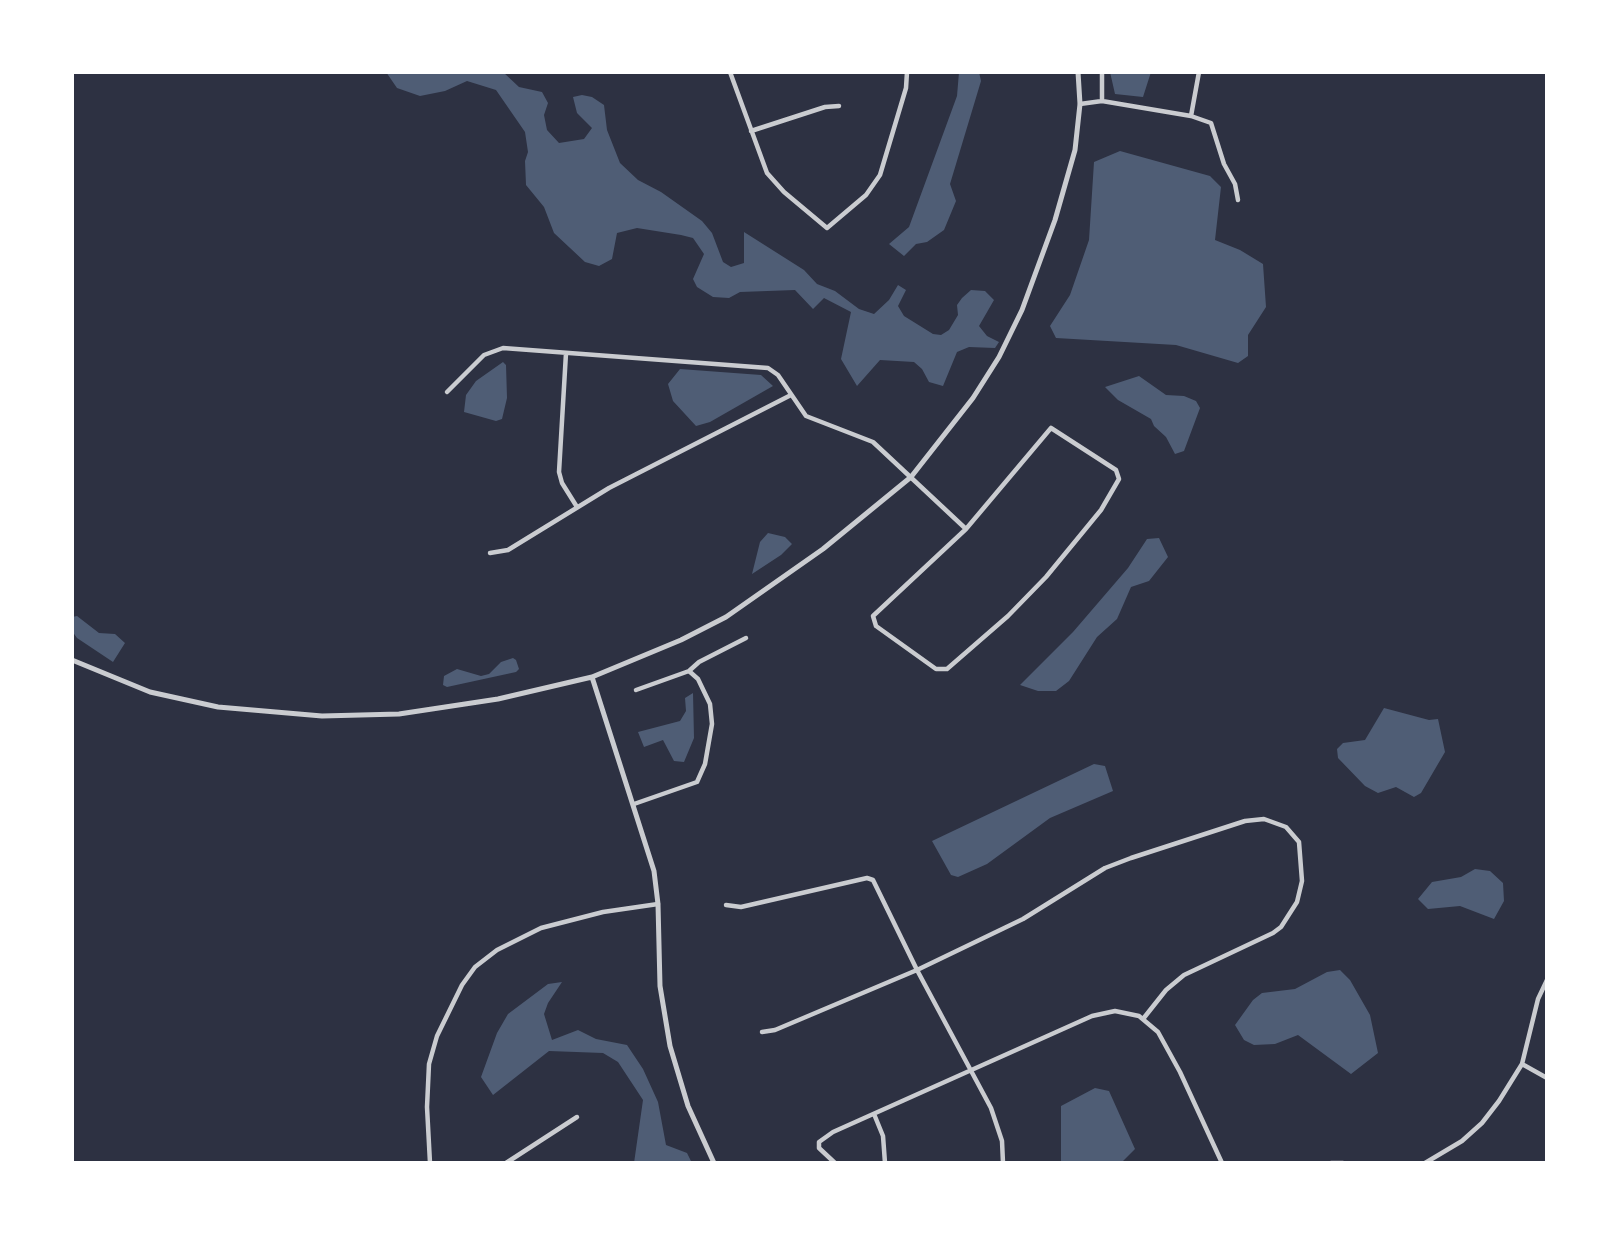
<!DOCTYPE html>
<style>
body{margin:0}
#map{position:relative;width:1619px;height:1235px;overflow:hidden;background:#2d3142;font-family:"PT Sans Narrow",sans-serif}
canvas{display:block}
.frame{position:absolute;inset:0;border:74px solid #fff;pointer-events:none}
</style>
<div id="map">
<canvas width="1619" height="1235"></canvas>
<div class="frame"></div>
</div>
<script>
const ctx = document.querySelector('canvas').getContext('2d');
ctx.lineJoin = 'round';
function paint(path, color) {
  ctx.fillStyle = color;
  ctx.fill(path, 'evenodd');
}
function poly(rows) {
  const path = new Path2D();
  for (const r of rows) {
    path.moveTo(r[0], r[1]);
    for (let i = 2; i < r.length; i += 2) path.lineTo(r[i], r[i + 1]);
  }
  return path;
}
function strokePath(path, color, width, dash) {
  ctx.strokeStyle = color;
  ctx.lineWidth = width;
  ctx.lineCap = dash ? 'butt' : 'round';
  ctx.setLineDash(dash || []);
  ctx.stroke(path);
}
const water = poly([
 [386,72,503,72,519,87,542,92,548,103,544,115,547,130,559,143,584,139,592,128,577,113,573,97,582,95,592,97,604,105,607,130,620,163,638,180,661,192,702,221,712,233,723,262,731,267,744,263,744,232,804,270,817,284,835,291,859,309,874,314,889,300,898,285,906,290,898,306,904,316,933,334,941,335,949,330,958,315,957,305,962,298,971,290,985,291,994,300,979,326,987,336,999,342,995,348,969,347,957,352,943,386,929,382,922,369,914,362,880,360,857,386,841,359,851,312,824,298,813,309,795,290,740,292,729,298,713,297,697,287,693,279,704,254,693,238,681,235,637,228,617,233,612,259,599,266,585,262,554,233,544,207,526,185,525,161,528,152,525,132,496,90,467,81,445,91,420,96,397,88],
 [959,72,979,72,981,81,950,184,956,201,944,230,927,242,916,244,904,256,889,244,909,227,957,96],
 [1110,72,1151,72,1143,97,1115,94],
 [1120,151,1210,176,1221,187,1215,240,1240,250,1263,264,1266,307,1248,335,1248,356,1238,363,1176,345,1056,338,1050,326,1070,295,1089,240,1094,162],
 [503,362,506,365,507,398,502,419,496,421,464,412,466,395,476,381],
 [680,369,761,375,773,386,710,422,696,426,673,401,668,384],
 [1139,376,1166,395,1184,396,1196,401,1200,408,1184,451,1175,454,1166,437,1154,426,1151,419,1118,400,1105,387],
 [768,533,785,537,792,544,781,555,752,574,760,542],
 [1159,538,1168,557,1149,581,1131,587,1117,619,1097,637,1069,681,1056,691,1038,691,1020,685,1073,632,1128,568,1147,539],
 [77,616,99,633,115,634,125,643,113,662,77,638,72,631,72,617],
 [513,658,516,660,519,669,516,672,447,687,443,685,444,676,457,669,481,676,489,674,501,662],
 [693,693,694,738,684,762,674,761,663,740,644,747,638,732,680,721,686,711,685,698],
 [1384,708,1429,720,1438,719,1445,752,1421,793,1414,797,1396,787,1378,793,1365,786,1338,758,1337,749,1343,743,1365,740],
 [1094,764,1105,766,1113,791,1050,818,987,864,958,877,951,875,932,841],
 [1475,869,1490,871,1503,883,1504,901,1494,919,1460,906,1428,909,1418,899,1432,882,1461,877],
 [1340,970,1350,980,1370,1015,1378,1053,1351,1074,1298,1035,1275,1044,1254,1045,1244,1040,1235,1025,1253,1000,1262,993,1295,989,1327,972],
 [562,982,548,1003,544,1014,552,1040,578,1030,596,1039,627,1045,643,1069,658,1102,666,1145,687,1153,692,1163,634,1163,643,1100,618,1062,603,1053,549,1051,493,1095,481,1077,497,1033,508,1014,548,984],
 [1095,1088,1109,1091,1135,1149,1121,1163,1061,1163,1061,1106]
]);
const minor = poly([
 [730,72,767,173,784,192,827,228,866,195,880,175,906,88,907,72],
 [1102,72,1102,101],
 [1080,104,1102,101,1191,116,1211,123,1224,164,1235,184,1238,200],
 [1191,116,1199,72],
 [751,131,825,107,839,106],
 [566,353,559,472,562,483,577,507],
 [447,392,484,355,503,348,768,368,778,375,806,416,873,442,966,529],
 [1051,428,1116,470,1119,479,1101,510,1046,577,1008,616,947,669,936,669,876,626,873,616,966,529,1051,428],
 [490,553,508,550,609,488,791,395],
 [636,690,689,671],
 [634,804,697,782,705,764,712,724,710,704,698,679,689,671,699,662,746,638],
 [726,905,741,907,867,878,873,880,917,970,991,1108,1002,1141,1003,1163],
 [762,1032,775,1030,917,970,1023,919,1105,868,1131,858,1245,821,1264,819,1286,827,1299,842,1302,881,1297,902,1281,927,1273,933,1184,975,1166,990,1143,1019],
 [1522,1064,1547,1078],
 [874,1114,883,1136,885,1163],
 [430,1163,427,1107,429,1064,437,1036,462,985,475,967,497,950,541,928,603,912,658,904],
 [506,1163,577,1117],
 [835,1163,819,1148,819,1142,833,1132,1092,1016,1115,1011,1139,1016,1158,1032,1180,1072,1222,1163],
 [1331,1163,1343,1163],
 [1425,1163,1462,1141,1482,1123,1499,1101,1522,1064,1538,999,1547,980]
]);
const tertiary = poly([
 [72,660,150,692,218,707,322,716,399,714,498,699,592,677,681,640,726,617,823,549,911,477,973,398,999,357,1022,310,1055,220,1075,150,1080,104,1078,72],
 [592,677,654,871,658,904,660,986,670,1046,688,1106,714,1163]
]);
paint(water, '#4f5d75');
strokePath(minor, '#caccd0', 4.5);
strokePath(tertiary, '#caccd0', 5);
</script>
